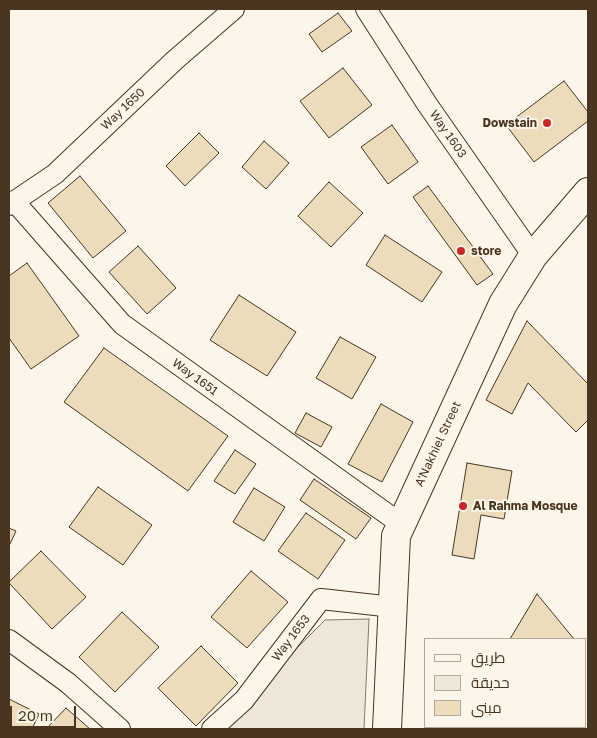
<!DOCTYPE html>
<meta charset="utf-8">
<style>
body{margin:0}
#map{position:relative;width:597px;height:738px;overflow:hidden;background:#fbf6e9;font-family:"Golos Text",Cairo,sans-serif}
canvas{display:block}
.frame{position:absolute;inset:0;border:10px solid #4a3520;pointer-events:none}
.legend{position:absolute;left:424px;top:638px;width:162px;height:90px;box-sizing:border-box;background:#fbf6e9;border:1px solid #b4a999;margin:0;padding:6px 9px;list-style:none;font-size:15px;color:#4a3520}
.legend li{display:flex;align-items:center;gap:10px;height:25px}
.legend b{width:25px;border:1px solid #b4a999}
.scale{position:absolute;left:10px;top:706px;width:66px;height:22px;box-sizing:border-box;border:2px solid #4a3520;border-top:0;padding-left:6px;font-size:15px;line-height:18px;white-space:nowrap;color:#4a3520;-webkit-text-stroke:4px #fbf6e9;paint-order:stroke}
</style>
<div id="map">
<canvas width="597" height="738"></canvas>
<div class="frame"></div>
<ul class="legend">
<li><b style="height:6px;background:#fbf6e9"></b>طريق</li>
<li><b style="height:14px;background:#ede6d9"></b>حديقة</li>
<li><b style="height:14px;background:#ecdcbc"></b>مبنى</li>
</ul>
<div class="scale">20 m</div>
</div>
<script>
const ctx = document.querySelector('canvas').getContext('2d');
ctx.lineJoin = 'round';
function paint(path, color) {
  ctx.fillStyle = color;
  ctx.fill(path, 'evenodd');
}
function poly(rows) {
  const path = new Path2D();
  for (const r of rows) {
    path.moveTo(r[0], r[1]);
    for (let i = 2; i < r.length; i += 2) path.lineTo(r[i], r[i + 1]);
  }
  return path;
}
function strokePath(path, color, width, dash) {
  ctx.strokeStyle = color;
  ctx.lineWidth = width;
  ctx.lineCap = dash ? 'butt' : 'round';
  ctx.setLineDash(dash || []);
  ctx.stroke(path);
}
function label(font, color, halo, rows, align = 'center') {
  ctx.font = font + ' "Golos Text",sans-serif';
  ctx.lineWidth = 4;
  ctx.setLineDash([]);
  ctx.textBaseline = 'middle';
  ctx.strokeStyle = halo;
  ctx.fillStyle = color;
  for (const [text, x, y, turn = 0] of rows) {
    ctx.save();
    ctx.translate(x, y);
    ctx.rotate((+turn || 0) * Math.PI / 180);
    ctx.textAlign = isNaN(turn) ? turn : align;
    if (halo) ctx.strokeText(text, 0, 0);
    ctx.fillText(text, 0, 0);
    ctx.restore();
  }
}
const green = poly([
 [369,619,364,729,216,729,325,620,369,619]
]);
const building = poly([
 [338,13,352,31,322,52,309,34,338,13],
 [343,68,372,105,329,138,300,101,343,68],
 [564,81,588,112,588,121,534,162,506,125,564,81],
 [392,125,418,162,388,184,361,147,392,125],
 [199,133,219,153,185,186,166,166,199,133],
 [264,141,289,163,266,189,242,167,264,141],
 [80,176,126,231,93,258,48,203,80,176],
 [329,182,363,213,331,247,298,216,329,182],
 [428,186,493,274,477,285,413,197,428,186],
 [385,235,442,272,422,302,366,265,385,235],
 [138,246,176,288,147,314,109,272,138,246],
 [27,263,79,336,31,369,9,338,9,276,27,263],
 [239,295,296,332,267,376,210,340,239,295],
 [527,321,588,384,588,420,576,432,528,383,512,414,486,400,527,321],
 [340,337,376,357,352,399,316,378,340,337],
 [104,348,228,436,188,491,64,402,104,348],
 [381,404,413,422,382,482,348,464,381,404],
 [306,413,332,427,321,447,295,433,306,413],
 [235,450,256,464,235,494,214,481,235,450],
 [467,463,512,471,504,519,481,515,474,559,452,555,467,463],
 [314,479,371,518,356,539,300,500,314,479],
 [98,487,152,525,123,565,69,527,98,487],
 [254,488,285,507,264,541,233,522,254,488],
 [306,513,345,540,318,579,278,551,306,513],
 [9,528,16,531,9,546,9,528],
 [41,551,86,597,52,629,9,583,9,582,41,551],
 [251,571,288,602,247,648,211,617,251,571],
 [537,594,574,639,510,639,537,594],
 [122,612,159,647,115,692,79,657,122,612],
 [201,646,238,683,196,726,158,688,201,646],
 [9,699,39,714,32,729,9,729,9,699],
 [66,708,90,729,46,729,66,708]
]);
const street = poly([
 [366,9,427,104,533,256],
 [14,201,122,324,401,524],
 [9,205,55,174,175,60,234,9],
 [9,640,68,683,120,729],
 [212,729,244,700,321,599,393,607]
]);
const secondary = poly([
 [387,729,396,536,503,304,533,256,588,192]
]);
const markers = [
 [547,123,5,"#c62828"],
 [461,251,5,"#c62828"],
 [463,506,5,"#c62828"]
];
const streetNames = [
 ["Way 1650",123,109,-43],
 ["Way 1603",448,134,55],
 ["Way 1651",195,377,36],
 ["A'Nakhiel Street",438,444,-65],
 ["Way 1653",291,638,-53]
];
const poiNames = [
 ["Dowstain",537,123,"right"],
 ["store",471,251],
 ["Al Rahma Mosque",473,506]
];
paint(green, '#ede6d9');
strokePath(green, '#887966', 1);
paint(building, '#ecdcbc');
strokePath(building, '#4a3520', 1);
strokePath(street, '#4a3520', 22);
strokePath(secondary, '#4a3520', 30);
strokePath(street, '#fbf6e9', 20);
strokePath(secondary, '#fbf6e9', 28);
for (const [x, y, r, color] of markers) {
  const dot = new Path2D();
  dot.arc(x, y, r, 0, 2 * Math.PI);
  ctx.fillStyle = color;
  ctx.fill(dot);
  strokePath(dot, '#fbf6e9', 2);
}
label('12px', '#4a3520', '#fbf6e9', streetNames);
label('bold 12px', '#4a3520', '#fbf6e9', poiNames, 'left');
</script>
